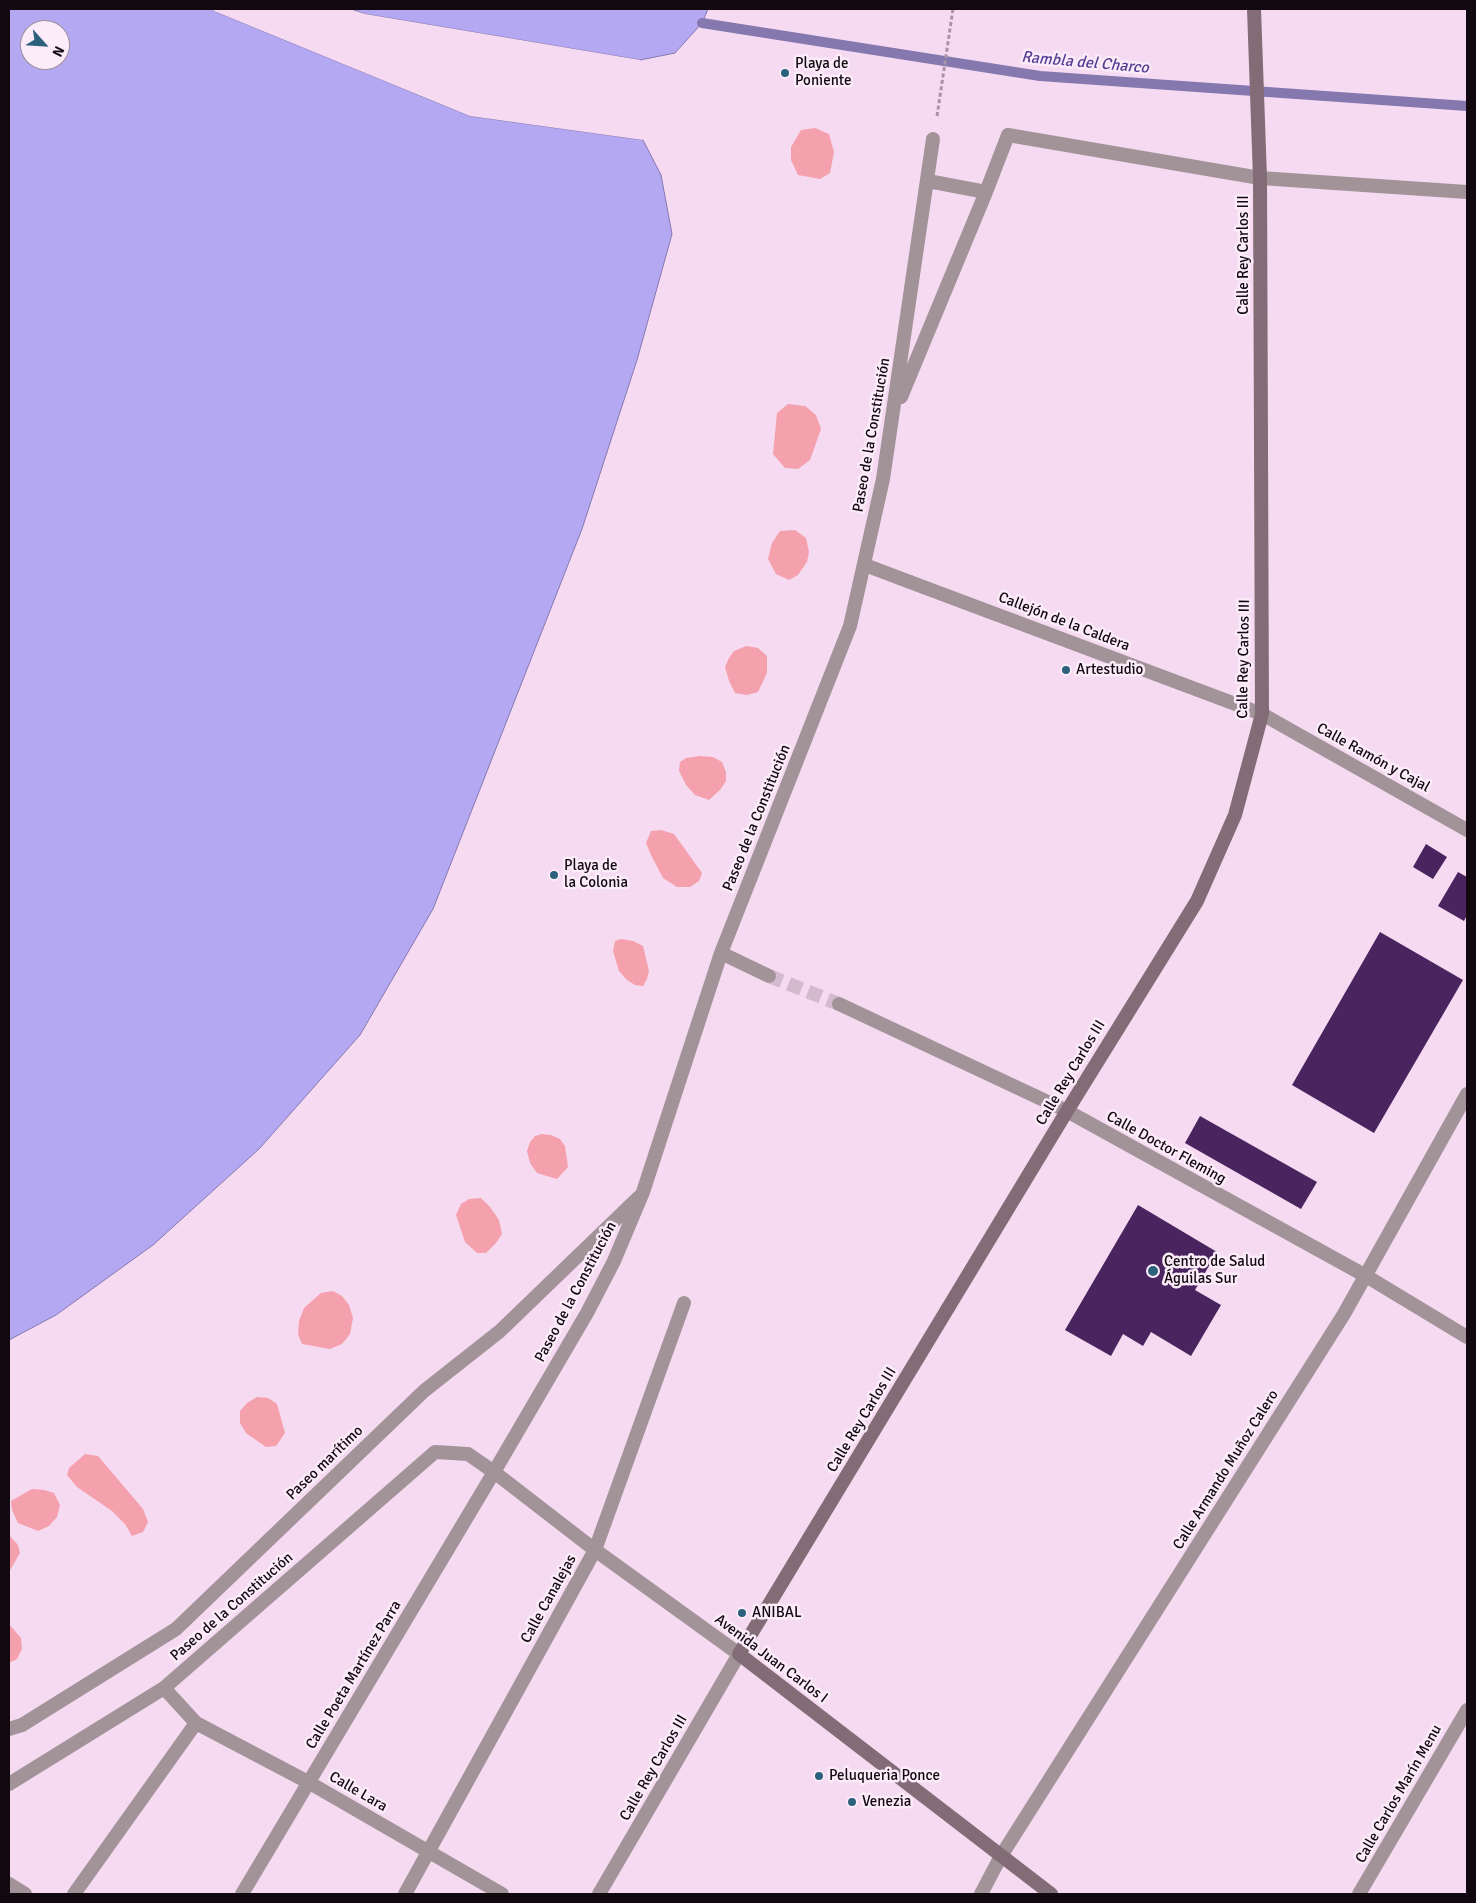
<!DOCTYPE html>
<meta charset="utf-8">
<style>
body{margin:0}
#map{position:relative;width:1476px;height:1903px;overflow:hidden;background:#f6daf1;font-family:Signika,sans-serif}
canvas{display:block}
.frame{position:absolute;inset:0;border:10px solid #110810;pointer-events:none}
.north{position:absolute;left:20px;top:20px;width:50px;height:50px;box-sizing:border-box;background:#fcebf9;border:1px solid #9e909c;border-radius:50%;rotate:116deg;font-size:14px;font-weight:700;line-height:20px;text-align:center;color:#110810}
.north::after{content:'';display:block;margin:auto;width:18px;height:22px;background:#2b617c;clip-path:polygon(50% 0,100% 100%,50% 72%,0 100%)}
</style>
<div id="map">
<canvas width="1476" height="1903"></canvas>
<div class="frame"></div>
<div class="north">N</div>
</div>
<script>
const ctx = document.querySelector('canvas').getContext('2d');
ctx.lineJoin = 'round';
function paint(path, color) {
  ctx.fillStyle = color;
  ctx.fill(path, 'evenodd');
}
function poly(rows) {
  const path = new Path2D();
  for (const r of rows) {
    path.moveTo(r[0], r[1]);
    for (let i = 2; i < r.length; i += 2) path.lineTo(r[i], r[i + 1]);
  }
  return path;
}
function strokePath(path, color, width, dash) {
  ctx.strokeStyle = color;
  ctx.lineWidth = width;
  ctx.lineCap = dash ? 'butt' : 'round';
  ctx.setLineDash(dash || []);
  ctx.stroke(path);
}
function label(font, color, halo, rows, align = 'center') {
  ctx.font = font + ' Signika,sans-serif';
  ctx.lineWidth = 5;
  ctx.setLineDash([]);
  ctx.textBaseline = 'middle';
  ctx.strokeStyle = halo;
  ctx.fillStyle = color;
  for (const [text, x, y, turn = 0] of rows) {
    ctx.save();
    ctx.translate(x, y);
    ctx.rotate((+turn || 0) * Math.PI / 180);
    ctx.textAlign = isNaN(turn) ? turn : align;
    if (halo) ctx.strokeText(text, 0, 0);
    ctx.fillText(text, 0, 0);
    ctx.restore();
  }
}
const green = poly([
 [815,128,829,134,834,152,830,173,820,179,798,175,791,160,791,147,801,130],
 [788,404,805,406,816,415,821,429,810,460,798,469,785,468,773,454,777,413],
 [795,530,806,538,809,552,807,562,798,575,789,580,776,574,768,559,772,543,780,531],
 [746,646,758,648,767,656,767,673,758,692,747,695,735,693,729,681,725,667,729,658,734,651],
 [700,756,713,757,722,762,726,772,726,781,720,790,709,800,695,795,686,785,679,771,680,762,686,758],
 [661,830,674,834,702,873,699,881,690,887,677,887,663,878,651,855,646,843,651,831],
 [621,939,633,941,643,946,649,971,647,979,643,986,635,985,627,980,619,971,613,951,615,941],
 [542,1134,551,1135,560,1139,565,1146,568,1167,557,1179,537,1173,530,1163,527,1151,530,1142,535,1136],
 [481,1198,490,1207,499,1220,502,1234,496,1243,486,1253,477,1253,465,1242,456,1215,461,1204,469,1199],
 [333,1291,342,1296,349,1305,353,1318,350,1334,342,1344,330,1349,302,1344,298,1334,299,1321,304,1308,321,1293],
 [257,1397,268,1398,277,1404,285,1433,276,1446,266,1447,246,1433,240,1423,240,1411,247,1403],
 [85,1454,98,1456,143,1509,148,1522,143,1532,132,1536,125,1524,112,1511,77,1487,67,1475,69,1468],
 [32,1489,44,1490,54,1493,60,1505,57,1517,49,1526,38,1531,18,1523,12,1510,11,1501],
 [9,1535,18,1545,20,1553,9,1572],
 [9,1624,21,1638,22,1649,17,1659,9,1663]
]);
const water = poly([
 [9,9,213,9,214,11,470,116,643,140,661,175,672,234,637,360,582,529,433,909,360,1035,259,1149,153,1245,56,1315,9,1340,9,9],
 [30,30,60,30,60,60,30,60,30,30],
 [351,9,708,9,702,23,675,53,640,60,365,14,351,9]
]);
const pier = poly([
 [213,9,470,114,640,137,643,140,470,116,214,11],
 [348,9,365,14,640,60,641,63,365,17]
]);
const stream = poly([
 [702,23,1040,76,1467,106]
]);
const building = poly([
 [1426,844,1447,857,1433,879,1413,867],
 [1458,872,1467,877,1467,915,1464,921,1438,906],
 [1380,932,1463,980,1374,1133,1292,1085],
 [1200,1116,1317,1182,1301,1209,1185,1143],
 [1138,1205,1217,1252,1195,1290,1221,1305,1191,1356,1151,1332,1143,1346,1123,1334,1111,1356,1065,1330]
]);
const pedestrianTunnel = poly([
 [769,976,839,1004]
]);
const path = poly([
 [937,116,953,9]
]);
const pedestrian = poly([
 [986,192,1008,135,1260,178,1467,192],
 [901,397,986,192,928,181],
 [865,565,910,582],
 [721,953,769,976],
 [494,1472,587,1313,614,1261,643,1192,721,953,850,626,883,479,933,139],
 [9,1729,22,1725,176,1629,424,1391,500,1331,639,1197]
]);
const minor = poly([
 [910,582,1262,714,1467,830],
 [839,1004,1067,1111,1366,1276,1467,1337],
 [164,1688,196,1723,308,1782,502,1894],
 [9,1784,164,1688,435,1452,468,1454,494,1472,595,1550,739,1654,599,1894],
 [9,1884,25,1894],
 [74,1894,196,1723],
 [242,1894,494,1472],
 [405,1894,595,1550,684,1303],
 [981,1894,1001,1856,1344,1314,1467,1094],
 [1359,1894,1467,1710]
]);
const secondary = poly([
 [1051,1894,739,1654,1067,1111,1197,901,1235,815,1262,714,1260,178,1254,9]
]);
const markers = [
 [785,73,5,"#2b617c"],
 [1066,670,5,"#2b617c"],
 [554,875,5,"#2b617c"],
 [1153,1271,6,"#2b617c"],
 [742,1613,5,"#2b617c"],
 [819,1776,5,"#2b617c"],
 [852,1802,5,"#2b617c"]
];
const poiNames = [
 ["Playa de",795,64],
 ["Poniente",795,81],
 ["Artestudio",1076,670],
 ["Playa de",564,866],
 ["la Colonia",564,883],
 ["Centro de Salud",1164,1262],
 ["Águilas Sur",1164,1279],
 ["ANIBAL",752,1613],
 ["Peluqueria Ponce",829,1776],
 ["Venezia",862,1802]
];
const streetNames = [
 ["Calle Rey Carlos III",1244,255,-90],
 ["Paseo de la Constitución",872,435,-80],
 ["Callejón de la Caldera",1064,622,21],
 ["Calle Rey Carlos III",1244,659,-89],
 ["Calle Ramón y Cajal",1373,758,29],
 ["Paseo de la Constitución",757,818,-68],
 ["Calle Rey Carlos III",1071,1073,-59],
 ["Calle Doctor Fleming",1166,1148,29],
 ["Paseo de la Constitución",576,1292,-62],
 ["Calle Rey Carlos III",862,1420,-59],
 ["Paseo marítimo",325,1463,-44],
 ["Calle Armando Muñoz Calero",1226,1470,-58],
 ["Calle Canalejas",549,1599,-61],
 ["Paseo de la Constitución",232,1607,-41],
 ["Avenida Juan Carlos I",771,1659,37],
 ["Calle Poeta Martínez Parra",354,1675,-59],
 ["Calle Rey Carlos III",654,1768,-60],
 ["Calle Lara",358,1792,30],
 ["Calle Carlos Marín Menu",1399,1794,-60]
];
const waterNames = [
 ["Rambla del Charco",1085,63,5]
];
paint(green, '#f4a1ad');
paint(water, '#b5a8f3');
strokePath(water, '#8478af', 1);
paint(pier, '#f6daf1');
strokePath(stream, '#8478af', 10);
paint(building, '#49245f');
strokePath(pedestrianTunnel, '#d4bacf', 14, [14, 7]);
strokePath(path, '#a993a5', 3, [4, 2.5]);
strokePath(pedestrian, '#a29399', 14);
strokePath(minor, '#a29399', 14);
strokePath(secondary, '#826d76', 14);
for (const [x, y, r, color] of markers) {
  const dot = new Path2D();
  dot.arc(x, y, r, 0, 2 * Math.PI);
  ctx.fillStyle = color;
  ctx.fill(dot);
  strokePath(dot, '#fcebf9', 2);
}
label('15px', '#110810', '#fcebf9', poiNames, 'left');
label('15px', '#110810', '#fcebf9', streetNames);
label('italic 16px', '#553f95', '#fcebf9', waterNames);
</script>
